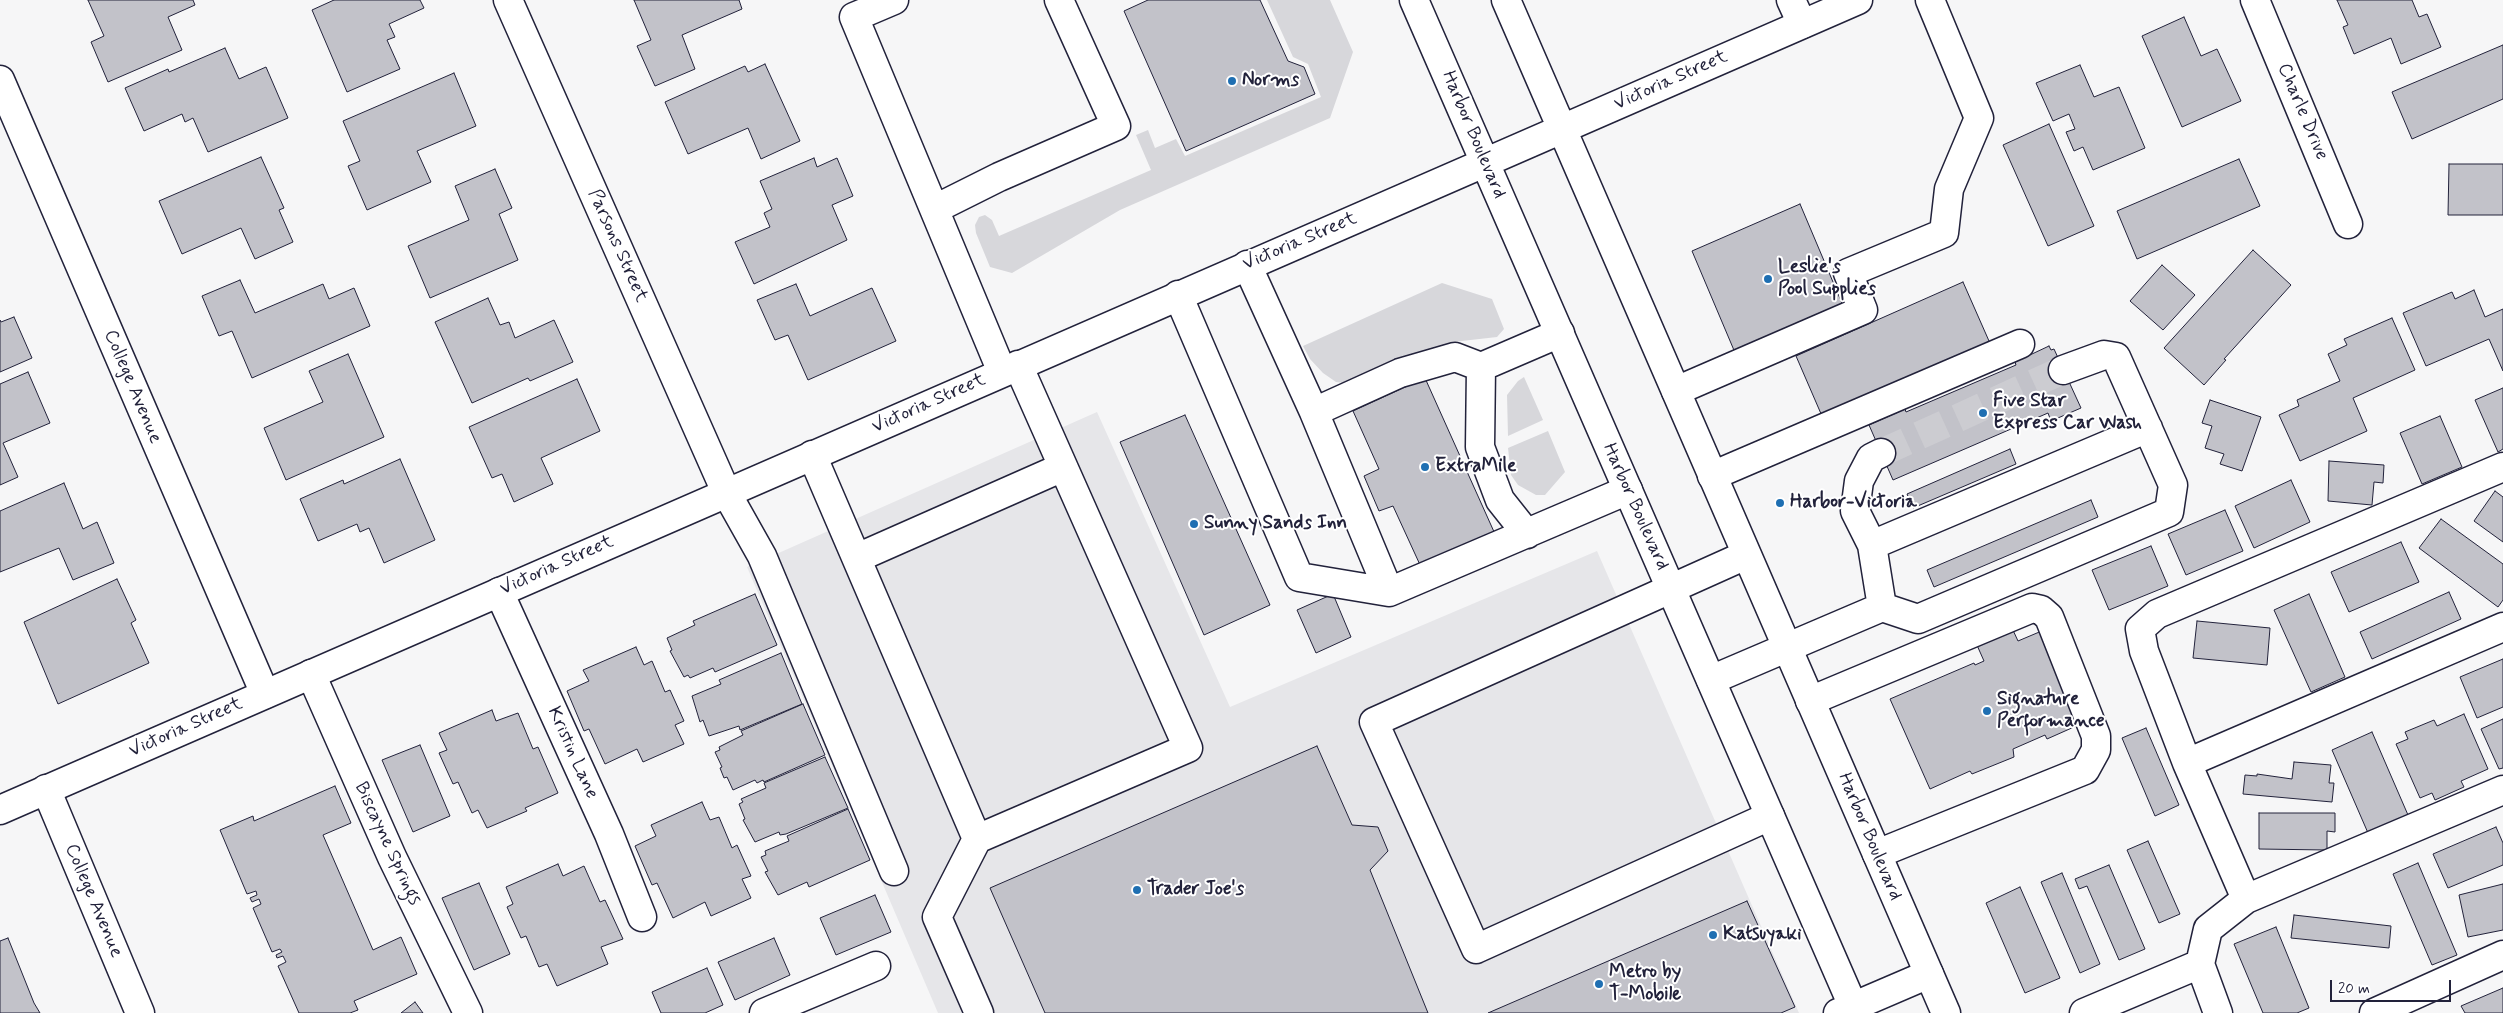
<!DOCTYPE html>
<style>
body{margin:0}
#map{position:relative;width:2503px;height:1013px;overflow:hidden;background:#f6f6f7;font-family:Mynerve,sans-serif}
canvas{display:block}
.scale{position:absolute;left:2330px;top:980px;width:121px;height:22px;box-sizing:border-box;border:2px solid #22223b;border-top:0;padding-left:6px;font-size:15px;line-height:18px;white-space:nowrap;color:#22223b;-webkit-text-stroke:4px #fff;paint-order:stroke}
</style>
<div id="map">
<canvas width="2503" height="1013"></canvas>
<div class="scale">20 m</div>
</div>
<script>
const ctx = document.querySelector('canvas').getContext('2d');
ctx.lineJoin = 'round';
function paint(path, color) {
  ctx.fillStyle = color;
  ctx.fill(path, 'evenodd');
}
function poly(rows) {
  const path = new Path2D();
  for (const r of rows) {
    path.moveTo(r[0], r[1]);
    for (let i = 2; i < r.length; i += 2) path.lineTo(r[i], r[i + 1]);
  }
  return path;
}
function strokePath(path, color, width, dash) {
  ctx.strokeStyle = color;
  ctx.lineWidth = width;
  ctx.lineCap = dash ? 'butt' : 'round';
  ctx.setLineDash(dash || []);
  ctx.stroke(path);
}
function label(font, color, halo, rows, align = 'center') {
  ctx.font = font + ' Mynerve,sans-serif';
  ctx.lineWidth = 4;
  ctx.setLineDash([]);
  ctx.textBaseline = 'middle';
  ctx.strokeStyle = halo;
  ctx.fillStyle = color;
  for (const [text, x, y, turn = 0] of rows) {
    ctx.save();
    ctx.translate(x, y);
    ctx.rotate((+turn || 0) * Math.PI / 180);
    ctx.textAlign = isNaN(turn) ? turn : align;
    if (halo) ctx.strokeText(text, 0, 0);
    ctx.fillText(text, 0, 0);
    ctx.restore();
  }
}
const built = poly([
 [1097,412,1230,707,1597,551,1799,1013,938,1013,747,567]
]);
const green = poly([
 [1267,0,1330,0,1353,52,1330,118,1120,210,1012,273,990,267,976,233,975,225,979,217,985,215,992,220,999,236,1151,170,1136,135,1148,130,1155,148,1176,139,1185,156,1321,97,1308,64,1293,57],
 [1442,283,1492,299,1504,329,1497,337,1453,342,1352,384,1336,382,1323,373,1310,359,1303,346],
 [1524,377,1543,420,1508,436,1507,395,1518,381],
 [1548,431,1565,472,1545,495,1536,495,1518,485,1511,475,1508,448]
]);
const building = poly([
 [88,0,193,0,195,5,168,17,182,50,108,82,91,42,104,36,88,0],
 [334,0,420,0,424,8,389,24,395,37,387,40,400,69,347,92,312,10,334,0],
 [634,0,739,0,742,9,682,35,695,69,655,86,637,46,651,40,634,0],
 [1148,0,1260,0,1288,61,1304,67,1315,94,1186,151,1124,11,1148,0],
 [2337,0,2412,0,2419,17,2427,14,2441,47,2401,64,2391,38,2354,54,2343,27,2348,25,2337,0],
 [2184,17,2201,56,2217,49,2241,101,2182,127,2142,36,2184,17],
 [2503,45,2503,99,2412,139,2392,92,2503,45],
 [225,48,239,79,266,67,288,118,208,152,193,118,185,122,182,114,144,131,125,88,168,69,169,72,225,48],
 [765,64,800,141,761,159,748,128,688,154,665,102,745,66,748,72,765,64],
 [2080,65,2094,97,2119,87,2145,148,2093,170,2083,147,2074,151,2066,132,2075,129,2069,114,2053,121,2036,83,2080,65],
 [454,73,476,126,417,151,431,182,367,210,348,166,360,161,343,121,454,73],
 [2049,124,2094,226,2048,246,2003,145,2049,124],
 [261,157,284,208,279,210,293,242,255,259,241,228,182,254,159,201,261,157],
 [814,158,817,167,837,158,853,196,832,205,847,240,754,284,735,242,770,227,764,213,772,209,760,181,814,158],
 [2239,159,2260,206,2137,259,2117,211,2239,159],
 [2449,164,2503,164,2503,215,2448,215,2449,164],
 [495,169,512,208,499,214,518,260,430,298,408,246,469,220,455,186,495,169],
 [1800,204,1844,308,1736,355,1692,251,1800,204],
 [2253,250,2291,285,2224,359,2226,360,2204,385,2164,348,2253,250],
 [2162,265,2195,295,2163,330,2130,301,2162,265],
 [240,280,255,313,323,284,329,299,354,288,370,326,252,378,232,331,219,336,202,296,240,280],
 [1963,282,1989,341,1955,366,1825,423,1796,356,1963,282],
 [796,284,810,316,872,288,896,341,808,380,788,335,775,340,757,300,796,284],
 [2474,290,2485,317,2503,309,2503,371,2489,339,2426,366,2403,313,2452,292,2455,299,2474,290],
 [488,298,500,325,509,322,515,338,554,320,573,362,530,381,528,378,472,403,435,322,488,298],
 [14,317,32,358,0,372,0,320,1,322,14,317],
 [2392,318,2415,370,2353,398,2367,431,2300,461,2279,415,2299,406,2297,400,2340,381,2328,354,2347,345,2344,339,2392,318],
 [2049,346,2051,350,2054,349,2081,408,2051,421,2048,413,1893,480,1869,425,1905,409,1906,412,2016,365,2015,362,2049,346],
 [348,354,384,437,286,480,264,428,323,402,309,371,348,354],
 [28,372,50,423,3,443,18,477,0,485,0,384,28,372],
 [1425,378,1495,534,1421,567,1393,506,1379,511,1364,476,1379,469,1353,411,1425,378],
 [577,379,600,431,541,458,553,484,514,502,502,474,492,478,469,427,577,379],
 [2503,388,2503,449,2498,452,2475,400,2503,388],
 [2210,400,2261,417,2242,471,2220,464,2224,454,2205,448,2212,426,2202,423,2210,400],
 [1185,415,1270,605,1204,635,1120,442,1185,415],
 [2440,416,2462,467,2422,484,2400,433,2440,416],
 [2010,449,2016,464,1913,508,1907,494,2010,449],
 [400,459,435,540,384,563,369,528,360,532,357,524,318,541,300,499,343,480,344,484,400,459],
 [2329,461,2384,465,2383,483,2374,482,2372,505,2328,501,2329,461],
 [2291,480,2310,522,2254,548,2235,506,2291,480],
 [64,483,83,529,97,522,114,563,73,580,59,548,0,572,0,511,64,483],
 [2495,491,2503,497,2503,542,2474,521,2495,491],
 [2091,500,2098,517,1934,587,1927,570,2091,500],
 [2225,510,2243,551,2186,575,2168,534,2225,510],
 [2441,519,2503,564,2503,600,2498,607,2419,548,2441,519],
 [2401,542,2419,582,2349,612,2331,572,2401,542],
 [2151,546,2168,586,2109,610,2092,570,2151,546],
 [117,579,136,620,131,623,149,663,58,704,24,622,117,579],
 [2449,592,2461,619,2372,659,2360,632,2449,592],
 [755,594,777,645,715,672,713,668,690,678,688,675,684,677,670,651,672,650,667,638,695,625,693,621,755,594],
 [1333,594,1351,637,1316,653,1297,610,1333,594],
 [2309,594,2345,677,2311,692,2274,610,2309,594],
 [2197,621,2270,628,2267,665,2193,658,2197,621],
 [2012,628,2018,641,2044,630,2083,723,2047,739,2045,735,2013,749,2014,757,1972,774,1970,771,1930,789,1890,699,1974,663,1975,665,1984,661,1976,643,2012,628],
 [636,647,644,665,652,661,665,692,670,690,684,721,675,725,684,744,643,762,637,749,605,764,589,729,584,731,567,691,589,681,583,670,636,647],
 [781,653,802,704,740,730,739,726,709,736,703,720,700,722,692,696,721,684,719,680,781,653],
 [2503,659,2503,707,2477,718,2460,677,2503,659],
 [803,704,825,755,764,782,763,780,757,783,755,780,733,790,727,777,724,778,720,768,722,767,715,752,720,750,719,747,743,735,741,731,803,704],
 [492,710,496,721,518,713,533,749,538,747,558,793,525,808,527,811,487,828,478,810,472,813,458,782,453,784,439,753,447,750,439,733,492,710],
 [2464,714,2488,769,2461,781,2464,787,2435,800,2432,793,2420,798,2396,744,2408,739,2405,732,2434,720,2437,726,2464,714],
 [2503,719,2503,768,2499,769,2481,729,2503,719],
 [2146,728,2179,805,2155,816,2122,738,2146,728],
 [2372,732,2408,815,2368,833,2332,750,2372,732],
 [420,745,450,816,413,832,382,760,420,745],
 [1317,746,1352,825,1378,827,1388,851,1370,870,1428,1013,1045,1013,990,888,1317,746],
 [825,757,848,808,786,834,780,835,779,832,755,842,743,820,745,819,739,804,743,802,741,799,766,788,764,783,825,757],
 [2294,762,2331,765,2329,783,2334,783,2332,802,2243,794,2245,775,2257,776,2257,774,2292,779,2294,762],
 [335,786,351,823,323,835,373,950,401,937,417,974,354,1001,358,1010,350,1013,299,1013,278,966,286,962,283,956,277,958,276,955,282,952,280,949,272,952,253,908,261,904,259,899,252,902,250,898,257,895,256,891,247,894,220,830,253,816,254,821,335,786],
 [702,802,710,820,719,817,732,848,737,845,751,876,742,879,751,898,711,916,705,902,673,918,657,883,652,885,635,846,656,836,651,825,702,802],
 [848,809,870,860,809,887,807,882,778,895,765,872,768,871,761,857,766,855,765,851,789,841,787,836,848,809],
 [2259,813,2335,813,2335,832,2327,831,2327,850,2259,849,2259,813],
 [2496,827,2503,843,2503,865,2448,888,2433,854,2496,827],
 [2148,841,2180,914,2159,923,2127,850,2148,841],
 [2418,863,2457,955,2432,965,2393,874,2418,863],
 [558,864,563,876,584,866,600,902,605,900,623,939,601,947,608,964,557,986,547,964,539,967,526,936,521,938,507,907,513,904,506,887,558,864],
 [2109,865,2145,949,2119,960,2087,886,2079,889,2075,879,2109,865],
 [2062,873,2100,964,2080,973,2041,882,2062,873],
 [479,883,510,954,474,970,442,898,479,883],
 [2503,884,2503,930,2468,937,2459,895,2503,884],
 [2020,887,2060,978,2025,993,1986,903,2020,887],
 [875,895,891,932,836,955,820,918,875,895],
 [1747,901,1795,1007,1781,1013,1488,1013,1747,901],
 [2294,915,2391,926,2389,948,2291,938,2294,915],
 [2276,927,2309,1008,2297,1013,2263,1013,2234,944,2276,927],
 [8,938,34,1003,40,1013,0,1013,0,941,8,938],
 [774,938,790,975,735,1000,718,962,774,938],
 [707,968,723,1005,705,1013,661,1013,652,992,707,968],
 [2503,988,2503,1013,2465,1013,2461,1006,2503,988],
 [415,1002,423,1013,401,1013,415,1002]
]);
const minorTunnel = poly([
 [1881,453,2063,370]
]);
const minor = poly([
 [508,0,726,492,762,556,894,871],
 [894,0,854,17,1002,372],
 [1791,0,1802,24],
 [2255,0,2348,224],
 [0,80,265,694],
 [935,209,999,177,1116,126,1059,0],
 [1247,265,1314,412,1400,373,1455,357,1481,367,1560,333],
 [1178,295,1299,577,1389,592],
 [1481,367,1480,447,1500,500,1527,534],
 [1676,391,1863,310,1848,273,1944,233,1949,189,1979,118,1930,0],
 [1314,412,1389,592,1628,490],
 [1881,453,1871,458,1859,481,1855,511,1872,545,1882,607],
 [812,455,977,839,1188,748,1018,365],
 [1712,476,2020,344],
 [1872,545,2148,428],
 [1746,555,1374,722,1476,949,1770,816],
 [857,558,1063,467],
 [499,592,609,834,642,917],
 [311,674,392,857,468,1013],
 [1711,680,1882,607,1918,619,2169,512,2173,485,2116,357,2104,355,2063,370],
 [1810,701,2032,608,2041,610,2049,617,2096,736,2096,750,2085,770,1877,854],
 [2187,763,2503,627],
 [46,789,140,1013],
 [977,839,937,917,979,1013],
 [2246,899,2187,763,2144,651,2140,629,2157,614,2503,467],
 [764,1013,876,966],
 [1838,1013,1929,974],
 [2084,1013,2200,964],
 [2218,1013,2200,964,2208,929,2246,899,2503,790],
 [2374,1013,2503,955]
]);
const major = poly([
 [1414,0,1856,1013],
 [1506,0,1946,1013],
 [0,810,1858,0]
]);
const markers = [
 [1232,81,5,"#1f6fb2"],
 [1768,279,5,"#1f6fb2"],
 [1983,413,5,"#1f6fb2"],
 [1425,467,5,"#1f6fb2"],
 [1780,503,5,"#1f6fb2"],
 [1194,524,5,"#1f6fb2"],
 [1987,711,5,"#1f6fb2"],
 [1137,890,5,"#1f6fb2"],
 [1713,935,5,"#1f6fb2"],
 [1599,984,5,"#1f6fb2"]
];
const poiNames = [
 ["Norms",1242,81],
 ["Leslie's",1778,268],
 ["Pool Supplies",1778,290],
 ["Five Star",1993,402],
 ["Express Car Wash",1993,424],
 ["ExtraMile",1435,467],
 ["Harbor-Victoria",1790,503],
 ["Sunny Sands Inn",1204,524],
 ["Signature",1997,700],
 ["Performance",1997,722],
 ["Trader Joe's",1147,890],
 ["Katsuyaki",1723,935],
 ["Metro by",1609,973],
 ["T-Mobile",1609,995]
];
const streetNames = [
 ["Victoria Street",1671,81,-24],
 ["Charle Drive",2302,112,67],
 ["Harbor Boulevard",1473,135,67],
 ["Victoria Street",1300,242,-23],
 ["Parsons Street",617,246,66],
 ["College Avenue",132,387,67],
 ["Victoria Street",929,404,-24],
 ["Harbor Boulevard",1635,507,66],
 ["Victoria Street",557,566,-24],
 ["Victoria Street",186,728,-24],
 ["Kristin Lane",572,753,66],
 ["Harbor Boulevard",1869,837,67],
 ["Biscayne Springs",387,844,65],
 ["College Avenue",93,901,67]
];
paint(built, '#e6e6e9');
paint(green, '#d7d7db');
paint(building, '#c2c2c9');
strokePath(building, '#22223b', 1);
strokePath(minorTunnel, '#ccccd1', 28, [28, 14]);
strokePath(minor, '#22223b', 31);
strokePath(major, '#22223b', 31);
strokePath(minor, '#fff', 28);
strokePath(major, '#fff', 28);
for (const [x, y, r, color] of markers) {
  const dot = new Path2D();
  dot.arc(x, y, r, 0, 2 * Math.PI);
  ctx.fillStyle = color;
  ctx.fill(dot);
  strokePath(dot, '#fff', 2);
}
label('bold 19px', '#22223b', '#fff', poiNames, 'left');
label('19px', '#22223b', '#fff', streetNames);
</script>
